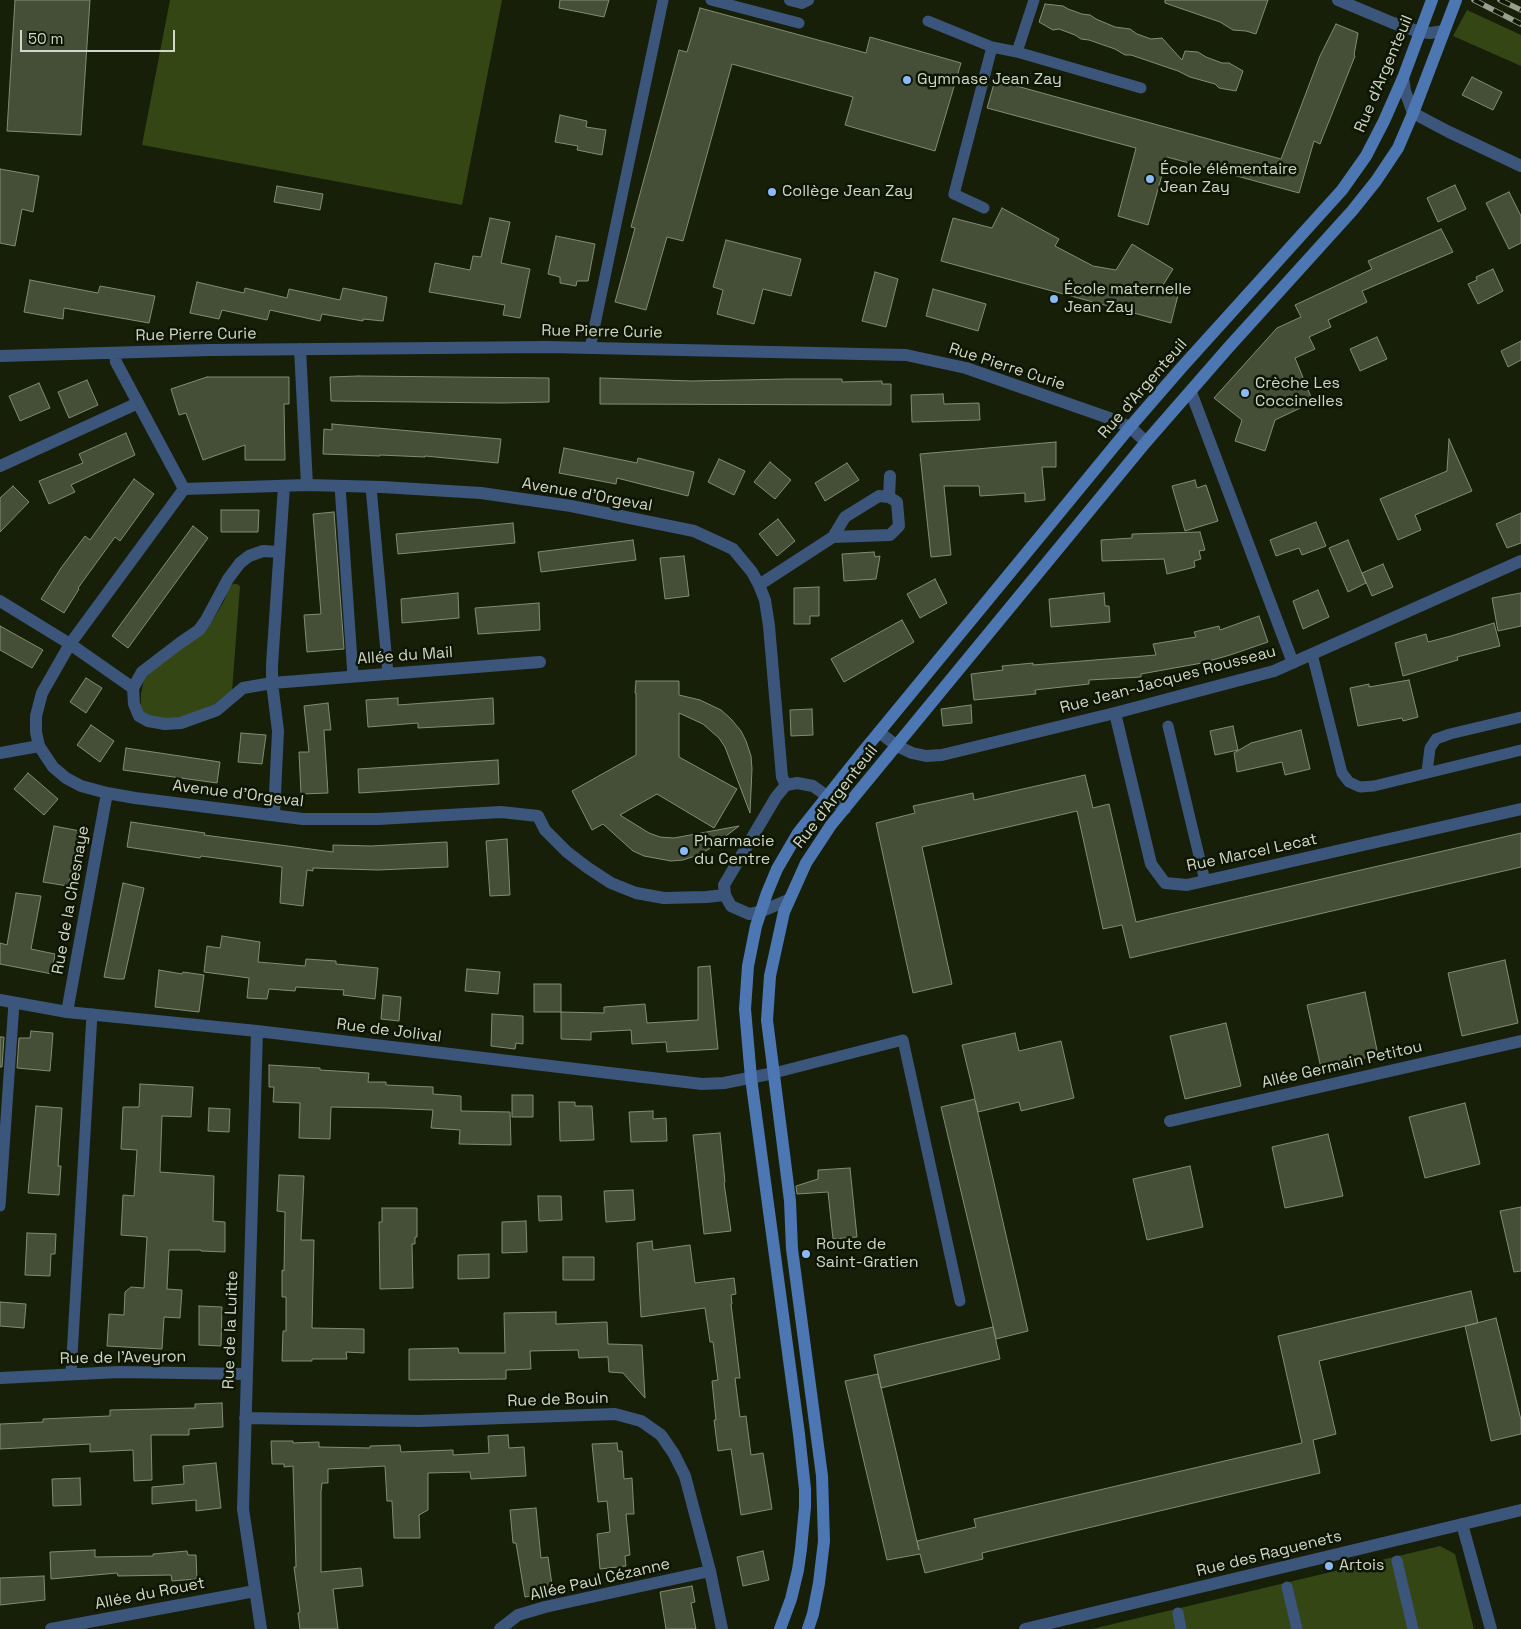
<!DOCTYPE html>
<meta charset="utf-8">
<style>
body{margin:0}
#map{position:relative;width:1521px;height:1629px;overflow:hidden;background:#171f09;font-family:"Space Grotesk",sans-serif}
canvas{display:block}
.scale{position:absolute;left:20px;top:30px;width:155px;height:22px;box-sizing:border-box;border:2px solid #d0d6c8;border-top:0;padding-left:6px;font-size:15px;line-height:18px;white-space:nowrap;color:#d0d6c8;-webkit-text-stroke:4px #0e1602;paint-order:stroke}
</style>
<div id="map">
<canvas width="1521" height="1629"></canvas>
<div class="scale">50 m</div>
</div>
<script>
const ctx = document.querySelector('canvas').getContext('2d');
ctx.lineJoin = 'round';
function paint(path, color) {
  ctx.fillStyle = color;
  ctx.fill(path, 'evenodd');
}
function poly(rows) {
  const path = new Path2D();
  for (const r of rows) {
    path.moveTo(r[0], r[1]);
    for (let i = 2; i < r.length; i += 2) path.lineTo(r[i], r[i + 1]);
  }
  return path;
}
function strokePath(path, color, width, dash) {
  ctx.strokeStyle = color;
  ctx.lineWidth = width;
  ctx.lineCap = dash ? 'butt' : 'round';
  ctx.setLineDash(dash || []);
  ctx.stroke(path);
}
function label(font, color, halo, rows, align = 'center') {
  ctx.font = font + ' "Space Grotesk",sans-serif';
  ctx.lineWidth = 5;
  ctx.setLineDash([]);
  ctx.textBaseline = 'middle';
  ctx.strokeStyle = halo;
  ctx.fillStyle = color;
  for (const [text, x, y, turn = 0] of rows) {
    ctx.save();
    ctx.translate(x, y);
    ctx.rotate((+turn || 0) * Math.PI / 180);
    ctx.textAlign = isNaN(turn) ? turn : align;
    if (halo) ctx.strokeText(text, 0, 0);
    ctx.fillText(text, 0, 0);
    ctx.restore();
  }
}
const green = poly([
 [170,0,502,0,462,205,142,145],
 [1467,10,1521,35,1521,66,1453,36],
 [233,584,237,584,240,586,232,691,214,706,177,719,160,719,145,716,141,706,141,694,144,679,152,669,194,639,210,625,224,601,229,588],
 [1440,1546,1455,1554,1474,1629,1092,1629]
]);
const building = poly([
 [15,0,90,0,81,135,7,131,15,0],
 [560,0,609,0,604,17,559,8,560,0],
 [1165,0,1268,0,1256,34,1246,31,1233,30,1220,22,1165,3,1165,0],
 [1045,4,1063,6,1068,9,1082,14,1090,15,1096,19,1115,27,1130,29,1137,34,1151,39,1162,38,1182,60,1185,51,1198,52,1206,57,1222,63,1229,63,1243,71,1236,91,1219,88,1215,84,1190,77,1178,71,1131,55,1125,55,1115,49,1089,40,1081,39,1075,35,1059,29,1053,30,1039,22,1045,4],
 [700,8,866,53,870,37,961,63,935,151,845,125,853,97,732,64,683,241,667,237,646,310,615,302,635,228,631,227,679,50,687,52,700,8],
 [1336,24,1358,33,1354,55,1355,56,1320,144,1314,141,1299,193,1167,157,1148,225,1118,216,1136,148,987,108,995,80,1281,159,1320,56,1336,24],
 [1472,77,1502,92,1493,110,1462,95,1472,77],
 [560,115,587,121,586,127,606,130,602,155,577,150,578,146,555,142,560,115],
 [0,169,39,176,33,212,22,209,15,246,0,243,0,169],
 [1455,185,1466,209,1438,222,1427,198,1455,185],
 [277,186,323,194,320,210,274,202,277,186],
 [1509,192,1521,216,1521,243,1509,249,1486,203,1509,192],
 [1002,208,1059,239,1055,246,1093,266,1116,270,1132,244,1173,269,1160,290,1178,295,1171,323,941,261,953,218,992,228,1002,208],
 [490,218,510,222,501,263,530,269,520,318,503,315,505,305,429,292,435,263,470,270,473,256,481,257,490,218],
 [1441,229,1453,252,1362,291,1367,302,1328,320,1331,327,1309,337,1315,349,1295,358,1313,402,1275,420,1265,451,1235,441,1242,420,1214,398,1277,328,1301,317,1295,305,1372,269,1368,261,1441,229],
 [556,236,595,244,588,281,577,281,576,286,560,283,560,277,548,274,556,236],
 [726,240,801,259,791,296,763,289,754,324,717,314,723,290,713,287,726,240],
 [1493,269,1503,291,1478,304,1468,284,1477,280,1476,277,1493,269],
 [875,272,898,279,886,327,862,321,875,272],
 [30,280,98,293,100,286,155,296,149,323,64,308,63,319,24,312,30,280],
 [197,282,244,293,245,288,287,298,289,289,340,300,343,288,387,297,383,321,363,319,363,321,322,314,320,321,270,310,267,320,222,310,219,319,190,313,197,282],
 [933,289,986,304,978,331,926,316,933,289],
 [1377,337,1387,359,1360,371,1350,349,1377,337],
 [1521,341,1521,360,1508,367,1501,351,1521,341],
 [358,376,549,378,549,402,502,403,331,401,330,377,358,376],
 [207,377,289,377,289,404,284,404,285,460,245,460,245,445,203,460,186,413,179,415,171,389,207,377],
 [600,378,692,381,788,379,842,379,842,382,882,381,882,384,891,384,891,405,600,404,600,378],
 [87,380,98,405,69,418,58,392,87,380],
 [39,383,50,408,20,421,9,396,39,383],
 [943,394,944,404,979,403,980,420,912,422,911,395,943,394],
 [332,424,501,439,498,463,425,456,425,457,380,455,380,456,323,454,324,429,332,430,332,424],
 [126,433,135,455,71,485,75,492,49,504,39,481,83,463,79,454,126,433],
 [1449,439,1472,491,1415,515,1421,530,1398,540,1380,499,1447,471,1449,439],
 [1056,442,1056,467,1042,467,1045,500,1025,502,1025,493,980,496,979,486,944,486,951,555,931,557,920,454,1056,442],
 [564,448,637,463,638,458,694,472,688,496,617,478,616,484,559,473,564,448],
 [719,459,745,471,734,495,708,482,719,459],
 [770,462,791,480,775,499,754,482,770,462],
 [847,463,859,480,825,501,815,483,847,463],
 [134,479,154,494,120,541,115,537,78,588,79,589,64,613,41,599,61,568,85,536,90,540,134,479],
 [1195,480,1197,488,1206,485,1218,521,1185,531,1172,486,1195,480],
 [13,486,29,502,0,532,0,498,13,486],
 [221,510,259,510,258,532,221,532,221,510],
 [334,512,344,649,307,652,304,615,321,614,313,514,334,512],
 [1521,513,1521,543,1507,548,1496,524,1521,513],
 [778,519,795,541,777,556,759,534,778,519],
 [1316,522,1326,546,1302,555,1299,548,1276,556,1270,540,1316,522],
 [513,523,515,543,398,554,396,534,513,523],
 [193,526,208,538,128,648,112,636,193,526],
 [1200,532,1205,550,1199,551,1201,559,1194,561,1195,567,1167,574,1164,559,1102,561,1101,540,1132,538,1132,534,1200,532],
 [633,540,636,560,541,572,538,552,633,540],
 [1348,540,1366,583,1348,592,1329,548,1348,540],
 [874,552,875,557,880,556,876,579,844,581,842,554,874,552],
 [684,556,689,596,665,599,660,558,684,556],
 [1383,564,1393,587,1372,596,1362,573,1383,564],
 [935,579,947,603,920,618,907,594,935,579],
 [819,587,819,616,810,616,810,624,794,624,794,588,819,587],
 [1318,590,1329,617,1303,629,1293,601,1318,590],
 [458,593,459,618,402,623,401,599,458,593],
 [1104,593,1105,606,1109,606,1110,622,1051,627,1049,599,1104,593],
 [1521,593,1521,626,1498,631,1492,598,1521,593],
 [539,603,540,630,478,634,475,608,539,603],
 [1259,616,1268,642,1230,655,1202,663,1141,674,1141,677,1089,680,1089,684,1035,690,1036,694,974,700,971,674,1003,670,1002,666,1033,663,1033,665,1156,655,1153,644,1196,637,1194,632,1219,626,1220,630,1259,616],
 [902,620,914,642,844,682,831,659,902,620],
 [1494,623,1500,646,1457,657,1458,660,1403,676,1395,643,1426,634,1428,642,1451,636,1494,623],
 [0,626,43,650,32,668,0,650,0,626],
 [86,678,102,688,86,713,70,702,86,678],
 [1409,680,1418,717,1403,721,1402,718,1358,726,1350,688,1369,684,1369,687,1409,680],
 [636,681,679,681,679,695,700,700,721,710,731,719,741,731,746,741,751,756,752,769,750,813,725,747,719,738,703,724,679,713,679,757,737,789,714,828,657,794,620,815,649,833,660,837,674,838,739,826,709,849,698,855,683,860,671,861,644,856,633,851,603,824,592,830,572,791,636,755,636,693,635,693,636,681],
 [398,698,398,705,493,698,494,724,418,728,418,723,368,727,366,700,398,698],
 [328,703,331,730,324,730,328,793,301,794,299,752,309,752,304,706,328,703],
 [971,705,972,723,943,726,941,709,971,705],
 [812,709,813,735,791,736,790,710,812,709],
 [91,725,114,741,100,762,77,745,91,725],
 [1233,726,1238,750,1215,755,1210,731,1233,726],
 [1301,730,1310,769,1285,775,1282,762,1237,772,1234,753,1251,743,1301,730],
 [241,733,266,735,262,764,238,762,241,733],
 [126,748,220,762,217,783,123,770,126,748],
 [498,760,499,784,359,793,358,769,498,760],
 [28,773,58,799,44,815,14,789,28,773],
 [1085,775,1093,808,1109,804,1136,922,1521,833,1521,867,1130,958,1122,925,1103,929,1077,811,922,847,952,984,913,993,876,823,915,813,913,806,973,793,974,800,1085,775],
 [131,822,205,833,204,835,333,852,333,845,371,846,447,842,448,867,378,870,313,868,313,871,307,870,303,906,280,903,282,867,201,856,200,858,127,847,131,822],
 [54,826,80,831,68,886,43,882,54,826],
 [507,839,510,895,490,896,486,841,507,839],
 [123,883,144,888,124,979,117,979,104,977,123,883],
 [16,893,41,896,31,949,55,954,52,974,0,964,0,943,7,945,16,893],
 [222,936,260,942,258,962,305,966,306,959,336,961,336,964,378,968,375,999,343,995,344,990,296,987,295,991,269,989,267,999,247,998,249,978,204,972,207,946,220,948,222,936],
 [1505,960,1518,1023,1462,1036,1448,973,1505,960],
 [710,966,718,1049,667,1052,666,1042,632,1044,631,1030,591,1032,591,1040,561,1039,561,1012,604,1013,604,1007,645,1004,647,1023,698,1020,698,967,710,966],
 [467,969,500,972,498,994,465,991,467,969],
 [159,970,182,974,183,972,204,975,199,1012,155,1007,159,970],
 [534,984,561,984,561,1012,534,1012,534,984],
 [1365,992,1378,1055,1321,1068,1307,1005,1365,992],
 [383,995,401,997,399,1021,381,1019,383,995],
 [492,1014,523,1016,523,1044,516,1043,515,1049,491,1046,492,1014],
 [1226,1023,1241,1086,1185,1099,1170,1036,1226,1023],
 [31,1031,53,1033,50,1071,17,1068,19,1038,30,1038,31,1031],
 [1015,1033,1019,1051,1061,1041,1074,1098,1021,1111,1019,1102,978,1112,975,1100,1028,1331,996,1339,941,1107,975,1099,962,1045,1015,1033],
 [0,1037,4,1037,2,1067,0,1067,0,1037],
 [269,1065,320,1068,320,1070,369,1073,368,1082,386,1082,386,1085,433,1087,433,1094,461,1096,461,1111,510,1112,511,1145,459,1144,460,1130,431,1128,433,1110,385,1108,331,1107,330,1139,299,1138,300,1103,273,1102,274,1087,269,1087,269,1065],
 [140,1084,193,1087,191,1117,162,1116,160,1172,214,1176,213,1221,225,1222,225,1252,201,1251,201,1250,169,1250,167,1289,182,1290,180,1318,164,1317,162,1349,107,1346,109,1314,124,1315,125,1292,131,1287,144,1288,147,1237,121,1235,123,1195,134,1196,137,1150,121,1149,123,1107,139,1107,140,1084],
 [512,1095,533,1095,533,1117,512,1117,512,1095],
 [559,1102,575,1102,575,1106,592,1106,594,1140,560,1141,559,1102],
 [1465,1103,1480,1164,1425,1178,1409,1117,1465,1103],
 [36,1106,62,1108,58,1166,61,1166,59,1195,28,1193,36,1106],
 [209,1108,230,1109,229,1132,208,1131,209,1108],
 [653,1111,653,1119,666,1118,667,1141,631,1142,629,1112,653,1111],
 [720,1133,725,1182,724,1183,731,1231,704,1234,693,1135,720,1133],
 [1328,1134,1343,1196,1285,1208,1272,1147,1328,1134],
 [1190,1166,1203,1227,1147,1240,1133,1179,1190,1166],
 [850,1168,857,1237,833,1239,828,1192,797,1194,796,1186,818,1179,818,1170,850,1168],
 [279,1175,304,1176,301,1240,314,1240,312,1328,364,1329,364,1353,346,1352,347,1359,312,1359,312,1361,282,1361,283,1331,286,1331,286,1297,282,1297,282,1270,284,1271,285,1212,277,1211,279,1175],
 [633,1190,635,1220,606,1222,604,1191,633,1190],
 [538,1196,561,1196,562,1220,539,1221,538,1196],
 [1521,1207,1521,1271,1514,1272,1500,1211,1521,1207],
 [382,1208,417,1208,417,1237,415,1237,415,1244,412,1244,413,1288,380,1289,379,1222,382,1222,382,1208],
 [526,1221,527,1252,502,1253,502,1222,526,1221],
 [27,1233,56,1234,55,1254,51,1254,50,1276,25,1275,27,1233],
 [652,1241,653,1250,690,1245,695,1283,734,1278,736,1294,731,1295,732,1304,731,1304,740,1378,735,1378,740,1417,746,1416,751,1455,763,1453,772,1509,741,1515,731,1449,718,1451,714,1420,716,1420,712,1381,718,1380,713,1342,710,1342,705,1308,641,1317,637,1243,652,1241],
 [489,1254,489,1278,458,1279,458,1255,489,1254],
 [563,1257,594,1257,594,1280,563,1280,563,1257],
 [1471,1291,1478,1323,1319,1361,1336,1434,1313,1440,1320,1473,982,1553,983,1559,925,1573,920,1554,887,1560,845,1381,878,1374,919,1550,917,1541,976,1527,974,1519,1302,1443,1278,1336,1471,1291],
 [0,1302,26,1304,24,1328,0,1326,0,1302],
 [199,1306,222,1307,221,1346,199,1345,199,1306],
 [556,1312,556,1324,607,1322,608,1344,642,1345,645,1398,623,1373,609,1372,608,1357,579,1358,578,1350,530,1351,531,1369,506,1370,506,1379,409,1380,409,1349,458,1348,459,1353,505,1353,504,1313,556,1312],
 [1496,1318,1521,1420,1521,1434,1491,1441,1465,1326,1496,1318],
 [993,1327,1000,1359,881,1388,874,1355,993,1327],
 [222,1403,223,1427,189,1429,189,1435,151,1435,152,1480,134,1481,133,1450,90,1452,90,1444,0,1449,0,1424,43,1422,43,1419,64,1418,110,1416,110,1410,195,1408,195,1404,222,1403],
 [508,1435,509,1448,524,1447,526,1476,471,1479,470,1472,428,1473,428,1510,419,1515,420,1538,394,1538,392,1501,387,1501,385,1466,328,1469,328,1483,322,1483,321,1492,321,1572,361,1568,363,1586,333,1589,338,1629,300,1629,298,1613,300,1612,294,1567,296,1567,293,1466,284,1467,284,1464,272,1464,271,1441,293,1441,293,1443,319,1442,319,1447,370,1448,370,1446,400,1445,401,1452,453,1450,453,1455,489,1453,488,1436,508,1435],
 [617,1443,618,1451,622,1451,624,1479,632,1478,634,1514,626,1514,630,1555,625,1556,626,1566,600,1569,597,1534,610,1532,607,1501,598,1502,592,1444,617,1443],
 [216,1463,221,1508,196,1511,196,1500,152,1504,152,1487,184,1484,183,1466,216,1463],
 [80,1478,81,1505,53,1506,52,1479,80,1478],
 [536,1508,541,1558,548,1557,553,1592,525,1597,516,1543,513,1543,510,1510,536,1508],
 [95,1550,95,1557,153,1556,153,1554,187,1551,188,1555,196,1555,197,1579,172,1581,171,1575,118,1576,117,1573,51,1579,50,1552,95,1550],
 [763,1551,769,1580,743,1586,737,1557,763,1551],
 [44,1576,45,1600,0,1605,0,1578,44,1576],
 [692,1586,695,1602,691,1603,696,1629,666,1629,660,1592,692,1586]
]);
const lane = poly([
 [711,0,799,23],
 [1034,0,1017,52,1141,88],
 [928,21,992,47,1017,52],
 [984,208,954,194,992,47],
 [590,348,663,0],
 [340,486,353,676],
 [371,487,388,674],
 [1312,654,1342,773,1349,782,1360,787,1374,786,1521,750],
 [1168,726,1205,881],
 [1427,772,1430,748,1436,739,1450,734,1521,717],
 [774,1073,903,1040,960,1301],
 [0,1206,14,1003],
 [71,1373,92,1014],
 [1397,1561,1413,1629],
 [1287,1587,1297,1629],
 [1178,1613,1181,1629]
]);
const street = poly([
 [790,0,802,3,808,0],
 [1338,0,1393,23,1420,32,1430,33,1444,31],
 [1403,78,1405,91,1413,113,1449,132,1521,166],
 [300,349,307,485],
 [115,353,116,362,184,489],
 [0,356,209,350,548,347,906,355,966,368,1109,418,1130,427,1146,442],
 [1191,392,1293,663],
 [0,466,138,403],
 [889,497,890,476],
 [279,552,263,551,249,556,240,563,228,579,206,620,199,630,180,643,142,672,133,688,134,704,139,716,148,721,165,724,181,723,217,710,243,688,272,683,540,662],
 [759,585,833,537,890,535,899,526,897,502,889,497,879,496,845,517,833,537],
 [0,601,70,644,133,688],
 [1115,713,1151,864,1165,883,1187,885,1521,809],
 [879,732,897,746,912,753,926,756,942,755,1115,713,1274,671,1521,561],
 [0,753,39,746],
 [274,815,278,731,272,683,272,665,284,486],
 [725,895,706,897,664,898,636,893,611,883,588,868,567,852,545,830,538,816,501,812,378,819,303,819,135,798,107,793,81,786,66,778,53,767,39,746,36,732,36,716,42,693,70,644,184,489,307,485,382,487,481,493,571,506,694,531,733,549,752,572,759,585,765,600,769,626,782,777,786,785],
 [788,900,760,912,749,914,731,906,725,895,724,885,776,797,786,785,797,783,813,786,845,809],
 [0,1000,67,1012,257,1031,702,1084,724,1083,774,1073],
 [67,1012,107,793],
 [257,1031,243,1509,261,1629],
 [1170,1121,1521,1041],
 [0,1378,119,1372,246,1374],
 [245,1418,419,1421,615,1414,641,1421,661,1435,674,1454,685,1476,710,1571,722,1629],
 [1462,1524,1491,1629],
 [51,1629,255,1591],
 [500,1629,518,1615,545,1607,710,1571],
 [1025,1629,1521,1510]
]);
const secondary = poly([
 [780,1629,791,1599,798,1570,801,1549,805,1507,805,1489,799,1434,751,1078,745,1009,748,966,756,926,767,893,777,869,798,833,861,754,1130,427,1182,367,1342,190,1366,156,1384,121,1403,78,1432,0],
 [808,1629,813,1614,819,1583,824,1541,822,1476,792,1249,790,1201,767,1020,770,976,784,912,806,863,831,825,1146,442,1228,348,1352,211,1376,181,1398,148,1413,113,1456,0]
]);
const rail = poly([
 [1474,0,1521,24],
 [1500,0,1521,10]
]);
const markers = [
 [907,80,5,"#8bb9fc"],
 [1150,179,5,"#8bb9fc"],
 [772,192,5,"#8bb9fc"],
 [1054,299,5,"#8bb9fc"],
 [1245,393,5,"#8bb9fc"],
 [684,851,5,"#8bb9fc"],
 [806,1254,5,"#8bb9fc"],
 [1329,1566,5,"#8bb9fc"]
];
const streetNames = [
 ["Rue d'Argenteuil",1384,74,-67],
 ["Rue Pierre Curie",602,332,1],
 ["Rue Pierre Curie",196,335,-1],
 ["Rue Pierre Curie",1007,367,18],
 ["Rue d'Argenteuil",1143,389,-49],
 ["Avenue d'Orgeval",587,495,10],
 ["Allée du Mail",405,656,-4],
 ["Rue Jean-Jacques Rousseau",1168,680,-15],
 ["Avenue d'Orgeval",238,794,7],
 ["Rue d'Argenteuil",836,797,-52],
 ["Rue Marcel Lecat",1252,853,-12],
 ["Rue de la Chesnaye",71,900,-80],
 ["Rue de Jolival",389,1031,7],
 ["Allée Germain Petitou",1342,1065,-13],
 ["Rue de la Luitte",231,1330,-88],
 ["Rue de l'Aveyron",123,1358,-1],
 ["Rue de Bouin",558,1400,-2],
 ["Rue des Raguenets",1269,1554,-14],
 ["Allée Paul Cézanne",600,1580,-13],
 ["Allée du Rouet",150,1594,-11]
];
const poiNames = [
 ["Gymnase Jean Zay",917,80],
 ["École élémentaire",1160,170],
 ["Jean Zay",1160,188],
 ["Collège Jean Zay",782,192],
 ["École maternelle",1064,290],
 ["Jean Zay",1064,308],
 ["Crèche Les",1255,384],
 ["Coccinelles",1255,402],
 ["Pharmacie",694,842],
 ["du Centre",694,860],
 ["Route de",816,1245],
 ["Saint-Gratien",816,1263],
 ["Artois",1339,1566]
];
paint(green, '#344614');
paint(building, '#454f37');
strokePath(building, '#818d73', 1);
strokePath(lane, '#3c567b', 11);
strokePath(street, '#3c567b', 12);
strokePath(secondary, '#4d77b3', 12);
strokePath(rail, '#989f8e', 5.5);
strokePath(rail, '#0e1602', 4, [11]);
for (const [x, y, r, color] of markers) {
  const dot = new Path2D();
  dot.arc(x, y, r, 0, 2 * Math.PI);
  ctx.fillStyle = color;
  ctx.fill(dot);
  strokePath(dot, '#0e1602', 2);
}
label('16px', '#d0d6c8', '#0e1602', streetNames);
label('16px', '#d0d6c8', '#0e1602', poiNames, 'left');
</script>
